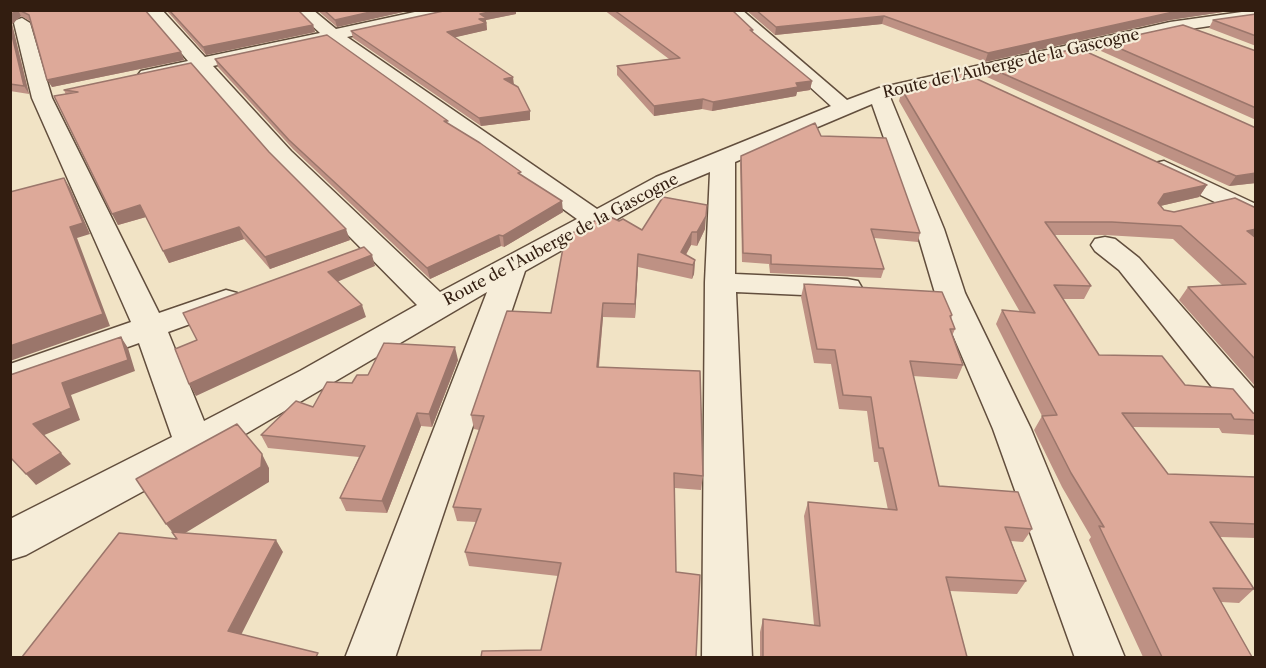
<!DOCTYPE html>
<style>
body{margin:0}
#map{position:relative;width:1266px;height:668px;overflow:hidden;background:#f1e3c5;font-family:"Libre Caslon Text",serif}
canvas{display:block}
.frame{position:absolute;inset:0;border:12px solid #321d10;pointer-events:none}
</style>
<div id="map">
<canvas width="1266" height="668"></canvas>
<div class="frame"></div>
</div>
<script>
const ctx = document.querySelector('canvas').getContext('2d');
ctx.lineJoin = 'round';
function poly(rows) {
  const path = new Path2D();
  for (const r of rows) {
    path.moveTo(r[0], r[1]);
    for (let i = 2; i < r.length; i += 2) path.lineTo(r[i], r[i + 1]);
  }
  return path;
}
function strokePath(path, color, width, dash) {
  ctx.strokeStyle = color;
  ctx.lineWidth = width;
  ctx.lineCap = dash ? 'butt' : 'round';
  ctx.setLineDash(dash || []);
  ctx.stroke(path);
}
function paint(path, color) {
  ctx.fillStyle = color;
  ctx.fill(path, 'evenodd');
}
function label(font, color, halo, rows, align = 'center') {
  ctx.font = font + ' "Libre Caslon Text",serif';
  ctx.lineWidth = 4.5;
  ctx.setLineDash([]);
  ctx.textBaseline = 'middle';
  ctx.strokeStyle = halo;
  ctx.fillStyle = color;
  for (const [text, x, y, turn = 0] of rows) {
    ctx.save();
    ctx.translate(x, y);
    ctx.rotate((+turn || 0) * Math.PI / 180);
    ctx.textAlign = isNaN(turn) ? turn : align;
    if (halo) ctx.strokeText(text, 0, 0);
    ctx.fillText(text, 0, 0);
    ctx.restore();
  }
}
const minor = poly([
 [145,10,162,10,205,57,320,33,295,10,313,10,336,29,424,10,457,10,449,15,347,37,597,209,656,177,831,106,725,10,742,10,847,100,879,88,1170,22,1256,10,1256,19,1170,32,890,97,944,229,965,293,1031,429,1125,658,1075,658,993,429,935,293,916,229,872,104,735,162,735,274,847,279,858,281,862,288,858,295,847,297,736,292,752,658,702,658,705,282,710,172,674,187,525,271,395,658,345,658,487,292,208,456,26,555,10,560,10,519,172,437,139,343,10,389,10,364,131,322,32,98,14,23,16,20,22,18,30,23,52,98,159,313,226,290,237,293,242,300,237,307,168,332,204,421,300,371,417,305,275,161,196,70,148,81,141,79,138,75,141,71,188,61,145,10],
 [330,41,577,219,440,292,291,151,213,66,330,41],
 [1164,161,1256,204,1256,222,1155,173,1152,168,1155,163,1164,161],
 [1105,237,1115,239,1139,258,1256,391,1256,430,1243,426,1119,270,1095,251,1091,245,1095,239,1105,237]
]);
const wall = poly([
 [10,10,145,10,181,52,184,60,52,87,30,21,21,16,12,24,29,94,10,91],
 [166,10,298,10,313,25,315,32,206,55],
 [317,10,412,10,337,27],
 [448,10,516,10,516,14,486,20,487,30,455,37,514,85,530,111,530,120,481,126,353,38,351,31],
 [604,10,732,10,753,30,753,32,812,81,810,90,797,92,796,96,712,111,702,109,654,116,617,75,617,66,669,59],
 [746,10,1236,10,1170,20,985,62,882,24,775,35],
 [1256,14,1256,46,1209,28,1213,20],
 [1105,42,1256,51,1256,120,1101,51],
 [215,59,449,124,521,175,563,212,504,247,501,246,430,279,293,149,218,67],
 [191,63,269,152,350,240,270,269,244,239,169,263,146,217,118,225,64,90],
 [990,68,1256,183,1229,186,987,77],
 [902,90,1207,185,1199,197,1160,206,1164,210,1174,212,1256,208,1256,387,1179,300,1188,287,1222,285,1173,239,1105,235,1055,235,1091,286,1084,299,1063,299,1099,355,1185,385,1256,414,1256,435,1222,433,1219,428,1132,427,1168,474,1256,477,1256,538,1220,537,1254,589,1239,603,1221,602,1252,657,1143,657,1089,540,1091,537,1062,487,1034,430,1042,416,996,324,1002,310,1020,312,899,101],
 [821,136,920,233,918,242,874,238,884,269,881,278,770,273,769,264,742,262,740,164,741,156],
 [619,221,642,230,705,229,697,246,691,245,686,255,695,260,694,274,692,279,638,267,635,318,603,317,599,367,703,476,701,490,675,488,541,650,558,576,469,566,465,552,476,522,457,521,453,507,479,430,474,429,471,415,551,313],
 [804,284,952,315,951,319,955,329,952,336,963,365,957,379,913,376,939,486,1032,529,1023,542,1011,541,1026,581,1017,594,950,591,967,657,760,657,760,632,763,619,814,625,804,516,808,502,888,510,878,462,874,462,867,411,839,409,831,364,814,363,801,297],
 [458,360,432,427,421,426,387,513,346,511,340,498,359,457,268,448,261,435,313,407,352,383,368,375]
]);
const shadedWall = poly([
 [16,10,18,10,21,16,12,24,29,94,24,86,10,27,10,15],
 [379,10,412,10,337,27,335,20],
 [498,10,516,10,516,14,486,20,487,30,448,39,447,32,480,14],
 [1184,10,1236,10,1170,20,985,62,988,53,1173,12],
 [884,16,882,24,775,35,776,27],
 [313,25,315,32,206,55,203,47],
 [181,52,184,60,52,87,47,80],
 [513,77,514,85,505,87,504,79],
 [812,81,810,90,797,92,796,96,712,111,713,102,796,83],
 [703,99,702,109,654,116,654,106],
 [530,111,530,120,481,126,479,118],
 [1256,173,1256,183,1229,186,1236,176],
 [64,178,70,188,90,234,77,238,110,326,10,361,10,346],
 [1207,185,1199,197,1156,207,1164,194],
 [562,201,563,212,504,247,503,236],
 [140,205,146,217,118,225,112,214],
 [706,216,705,229,697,246,697,232],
 [239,227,244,239,169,263,163,251],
 [346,229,350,240,270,269,265,257],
 [1256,229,1256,239,1247,231],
 [692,232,691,245,681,263,681,252],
 [499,235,501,246,430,279,427,268],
 [638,254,638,267,635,318,635,304],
 [372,255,375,266,332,284,328,272],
 [695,260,694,274,692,279,693,265],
 [603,303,603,317,597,382,597,367],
 [362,305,366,317,196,396,189,384],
 [121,337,128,348,135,371,71,395,80,420,42,436,33,424,62,383],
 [455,347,458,360,432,427,429,414],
 [417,413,421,426,387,513,382,501],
 [61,453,71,464,36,485,26,474],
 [262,454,269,468,269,482,177,538,166,524],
 [276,540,283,552,237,643,228,631]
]);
const building = poly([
 [19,10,145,10,181,52,47,80,29,15,19,10],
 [169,10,298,10,313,25,203,47,169,10],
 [324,10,379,10,335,20,324,10],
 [448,10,498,10,480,14,486,18,479,19,486,23,447,32,513,77,504,79,518,87,530,111,479,118,351,31,448,10],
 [614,10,732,10,753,30,750,30,812,81,796,83,798,87,713,102,703,99,654,106,617,66,680,58,614,10],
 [756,10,1184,10,1173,12,988,53,884,16,776,27,756,10],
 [1256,14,1256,36,1213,20,1256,14],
 [1183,25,1256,51,1256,108,1105,42,1183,25],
 [10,27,24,86,10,84,10,27],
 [327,35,448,121,444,121,480,143,521,172,518,173,562,201,503,236,499,235,427,268,289,140,215,59,327,35],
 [1078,48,1256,128,1256,173,1236,176,990,68,1078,48],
 [191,63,269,152,346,229,265,257,239,227,163,251,140,205,112,214,54,96,78,92,64,90,191,63],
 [964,73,1207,185,1164,194,1158,203,1164,210,1174,212,1235,198,1256,208,1256,229,1247,231,1256,238,1256,360,1188,287,1246,284,1181,226,1112,222,1045,222,1091,286,1054,285,1099,355,1162,356,1185,385,1233,389,1253,413,1256,414,1256,420,1234,419,1231,414,1122,413,1168,474,1256,477,1256,524,1210,522,1254,589,1213,588,1252,657,1162,657,1099,526,1104,527,1071,473,1042,416,1057,415,1002,310,1035,313,902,90,964,73],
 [815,123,821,136,886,138,920,233,871,229,884,269,771,264,771,255,743,253,741,156,815,123],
 [64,178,83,223,70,227,103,314,10,346,10,192,64,178],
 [663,197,707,205,706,216,697,232,692,232,681,252,695,260,693,265,638,254,635,304,603,303,597,367,700,371,703,476,674,473,676,572,700,575,696,657,481,657,482,651,541,650,561,563,465,552,481,509,453,507,484,416,471,415,507,311,551,313,565,237,606,215,619,221,623,219,642,230,663,197],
 [364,247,372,255,328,272,362,305,189,384,175,349,197,340,183,313,364,247],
 [804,284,942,292,952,315,950,316,955,329,950,329,963,365,910,361,939,486,1018,492,1032,529,1005,527,1026,581,946,577,967,657,763,657,763,619,820,626,808,502,897,510,883,448,879,448,871,397,843,395,835,350,817,349,804,284],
 [121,337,128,360,62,383,71,408,33,424,61,453,26,474,10,457,10,375,121,337],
 [384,343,455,347,429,414,417,413,382,501,340,498,365,446,261,435,296,401,313,407,327,382,352,383,357,375,368,375,384,343],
 [237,424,262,454,261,467,166,524,136,479,237,424],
 [172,532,276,540,228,631,318,653,316,657,22,657,119,533,177,539,172,532]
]);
const streetNames = [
 ["Route de l'Auberge de la Gascogne",1011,64,-13],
 ["Route de l'Auberge de la Gascogne",561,240,-28]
];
strokePath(minor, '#624e3d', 3);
paint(minor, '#f6edd9');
paint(wall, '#be9184');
paint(shadedWall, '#9b766b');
paint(building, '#dda999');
strokePath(building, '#9b766b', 1.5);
label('16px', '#321d10', '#f6edd9', streetNames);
</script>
